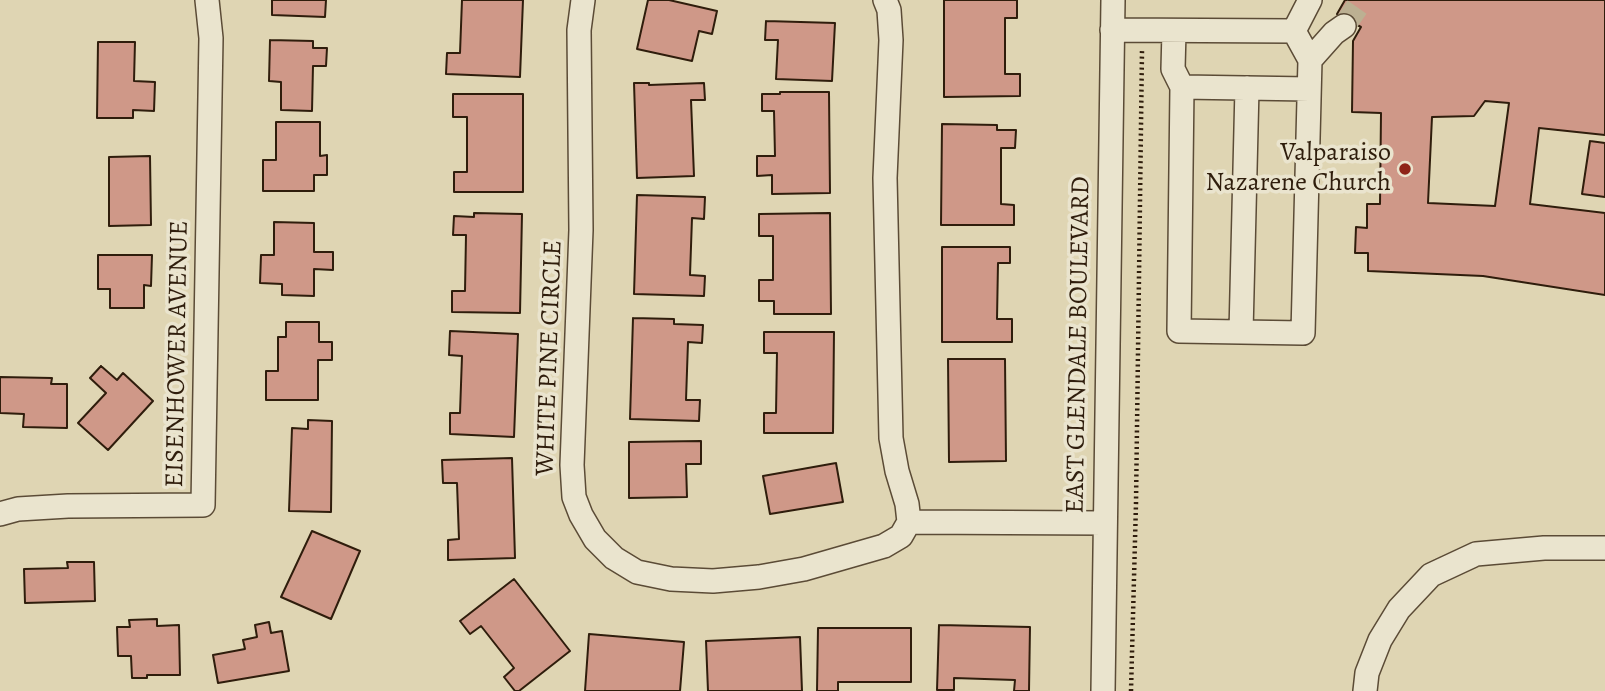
<!DOCTYPE html>
<style>
body{margin:0}
canvas{display:block;background:#dfd5b3}
</style>
<canvas width="1605" height="691"></canvas>
<script>
const ctx = document.querySelector('canvas').getContext('2d');
ctx.lineJoin = 'round';
function paint(path, color) {
  ctx.fillStyle = color;
  ctx.fill(path, 'evenodd');
}
function poly(rows) {
  const path = new Path2D();
  for (const r of rows) {
    path.moveTo(r[0], r[1]);
    for (let i = 2; i < r.length; i += 2) path.lineTo(r[i], r[i + 1]);
  }
  return path;
}
function strokePath(path, color, width, dash) {
  ctx.strokeStyle = color;
  ctx.lineWidth = width;
  ctx.lineCap = dash ? 'butt' : 'round';
  ctx.setLineDash(dash || []);
  ctx.stroke(path);
}
function label(font, color, halo, rows, align = 'center') {
  ctx.font = font + ' Alegreya,serif';
  ctx.lineWidth = 7;
  ctx.setLineDash([]);
  ctx.textBaseline = 'middle';
  ctx.strokeStyle = halo;
  ctx.fillStyle = color;
  for (const [text, x, y, turn = 0] of rows) {
    ctx.save();
    ctx.translate(x, y);
    ctx.rotate((+turn || 0) * Math.PI / 180);
    ctx.textAlign = isNaN(turn) ? turn : align;
    if (halo) ctx.strokeText(text, 0, 0);
    ctx.fillText(text, 0, 0);
    ctx.restore();
  }
}
const building = poly([
 [272,0,326,0,325,17,272,15,272,0],
 [462,0,523,0,520,77,446,74,447,53,460,53,462,0],
 [648,0,669,0,717,11,712,34,699,31,692,61,637,49,648,0],
 [944,0,1017,0,1017,18,1005,18,1005,74,1020,74,1020,96,944,97,944,0],
 [1345,0,1605,0,1605,135,1539,128,1530,204,1605,213,1605,295,1483,276,1368,271,1368,253,1355,253,1356,227,1367,228,1367,204,1380,204,1381,113,1352,112,1353,41,1361,27,1337,14,1345,0],
 [1485,101,1509,103,1495,206,1428,203,1432,117,1474,116,1485,101],
 [766,21,835,23,832,81,776,79,778,40,765,40,766,21],
 [270,40,313,41,313,48,327,48,326,66,313,66,312,111,281,110,281,82,269,81,270,40],
 [98,42,135,42,134,81,155,82,154,111,133,110,133,118,97,118,98,42],
 [634,83,649,83,649,85,704,83,705,100,691,100,694,176,637,178,634,83],
 [780,92,829,92,830,193,772,194,772,175,757,176,757,156,775,156,774,111,762,111,762,94,780,94,780,92],
 [453,94,523,94,523,192,454,192,454,172,467,172,467,117,453,117,453,94],
 [276,122,320,122,320,156,327,155,327,175,314,175,314,191,263,191,263,160,276,160,276,122],
 [942,124,997,125,997,130,1016,130,1015,148,1001,148,1001,204,1014,205,1014,225,941,225,942,124],
 [1590,141,1605,143,1605,197,1582,194,1590,141],
 [150,156,151,225,109,226,109,157,150,156],
 [637,195,705,197,704,219,692,218,690,275,705,276,704,296,634,294,637,195],
 [474,213,522,214,520,313,452,312,452,291,465,291,466,235,453,235,454,216,474,217,474,213],
 [830,213,831,314,774,314,774,301,759,301,759,280,773,280,773,236,759,236,759,214,830,213],
 [274,222,314,223,314,252,333,252,333,270,314,269,314,296,282,295,282,284,260,283,261,255,274,255,274,222],
 [942,247,1010,247,1010,263,998,263,997,319,1012,319,1012,342,942,342,942,247],
 [98,255,152,255,151,286,144,285,144,308,110,308,110,289,98,289,98,255],
 [633,318,674,319,674,324,703,325,702,343,688,342,686,400,700,400,699,421,630,419,633,318],
 [286,322,319,322,319,342,332,342,332,360,318,360,318,400,266,400,266,371,278,371,278,337,286,337,286,322],
 [450,331,518,334,514,437,450,434,450,413,460,413,462,356,449,355,450,331],
 [764,332,834,332,833,433,764,433,764,413,776,413,777,353,764,353,764,332],
 [948,359,1005,359,1006,461,949,462,948,359],
 [101,366,117,380,123,373,153,401,108,450,78,423,106,393,90,378,101,366],
 [0,377,52,378,51,384,67,384,67,428,23,427,24,414,0,413,0,377],
 [308,420,332,421,331,512,289,511,292,428,308,429,308,420],
 [701,441,701,464,686,464,687,497,629,498,629,442,701,441],
 [512,458,515,558,448,560,448,540,459,539,457,483,443,483,442,460,512,458],
 [836,463,843,502,770,514,763,476,836,463],
 [312,531,360,551,331,619,281,597,312,531],
 [67,562,94,562,95,601,25,603,24,569,68,568,67,562],
 [514,579,570,651,519,691,515,691,504,677,514,668,481,626,470,634,460,621,514,579],
 [157,619,157,626,179,625,180,675,147,675,147,678,132,678,131,656,118,656,117,627,130,627,129,620,157,619],
 [269,622,271,633,282,631,289,671,218,683,213,655,245,649,243,640,257,637,255,625,269,622],
 [939,625,1030,627,1029,691,1014,691,1015,680,954,678,954,690,937,690,939,625],
 [818,628,911,628,911,682,838,682,838,691,817,691,818,628],
 [589,634,684,642,680,691,585,691,589,634],
 [800,637,802,691,708,691,706,641,800,637]
]);
const minorTunnel = poly([
 [1344,26,1362,0]
]);
const path = poly([
 [1131,691,1136,503,1142,50]
]);
const minor = poly([
 [583,0,579,30,581,230,572,465,574,497,581,515,595,539,614,558,637,572,671,579,713,581,759,577,804,569,884,546,901,536,909,522,907,504,897,471,891,438,885,178,891,40,889,10,885,0],
 [1112,30,1294,31],
 [1174,31,1173,69,1182,87,1179,331,1303,333,1310,60,1294,31,1310,0],
 [1310,60,1334,33,1344,26],
 [1182,87,1309,89],
 [1241,332,1247,88],
 [0,514,18,509,68,506,203,505,211,38,207,0],
 [909,522,1105,523],
 [1103,691,1113,0],
 [1365,691,1367,673,1380,640,1399,609,1431,575,1476,554,1544,548,1605,548]
]);
const markers = [
 [1405,169,7,"#8f2418"]
];
const poiNames = [
 ["Valparaiso",1391,154],
 ["Nazarene Church",1391,184]
];
const streetNames = [
 ["EAST GLENDALE BOULEVARD",1079,345,-89],
 ["EISENHOWER AVENUE",178,354,-89],
 ["WHITE PINE CIRCLE",550,358,-88]
];
paint(building, '#cf9888');
strokePath(building, '#2f1d0c', 2);
strokePath(minorTunnel, '#bcb092', 23, [23, 11]);
strokePath(minor, '#5b4b36', 26);
strokePath(path, '#2f1d0c', 4.5, [2, 3.5]);
strokePath(minor, '#eae4ce', 23);
for (const [x, y, r, color] of markers) {
  const dot = new Path2D();
  dot.arc(x, y, r, 0, 2 * Math.PI);
  ctx.fillStyle = color;
  ctx.fill(dot);
  strokePath(dot, '#eae4ce', 2.5);
}
label('26px', '#2f1d0c', '#eae4ce', poiNames, 'right');
label('26px', '#2f1d0c', '#eae4ce', streetNames);
</script>
